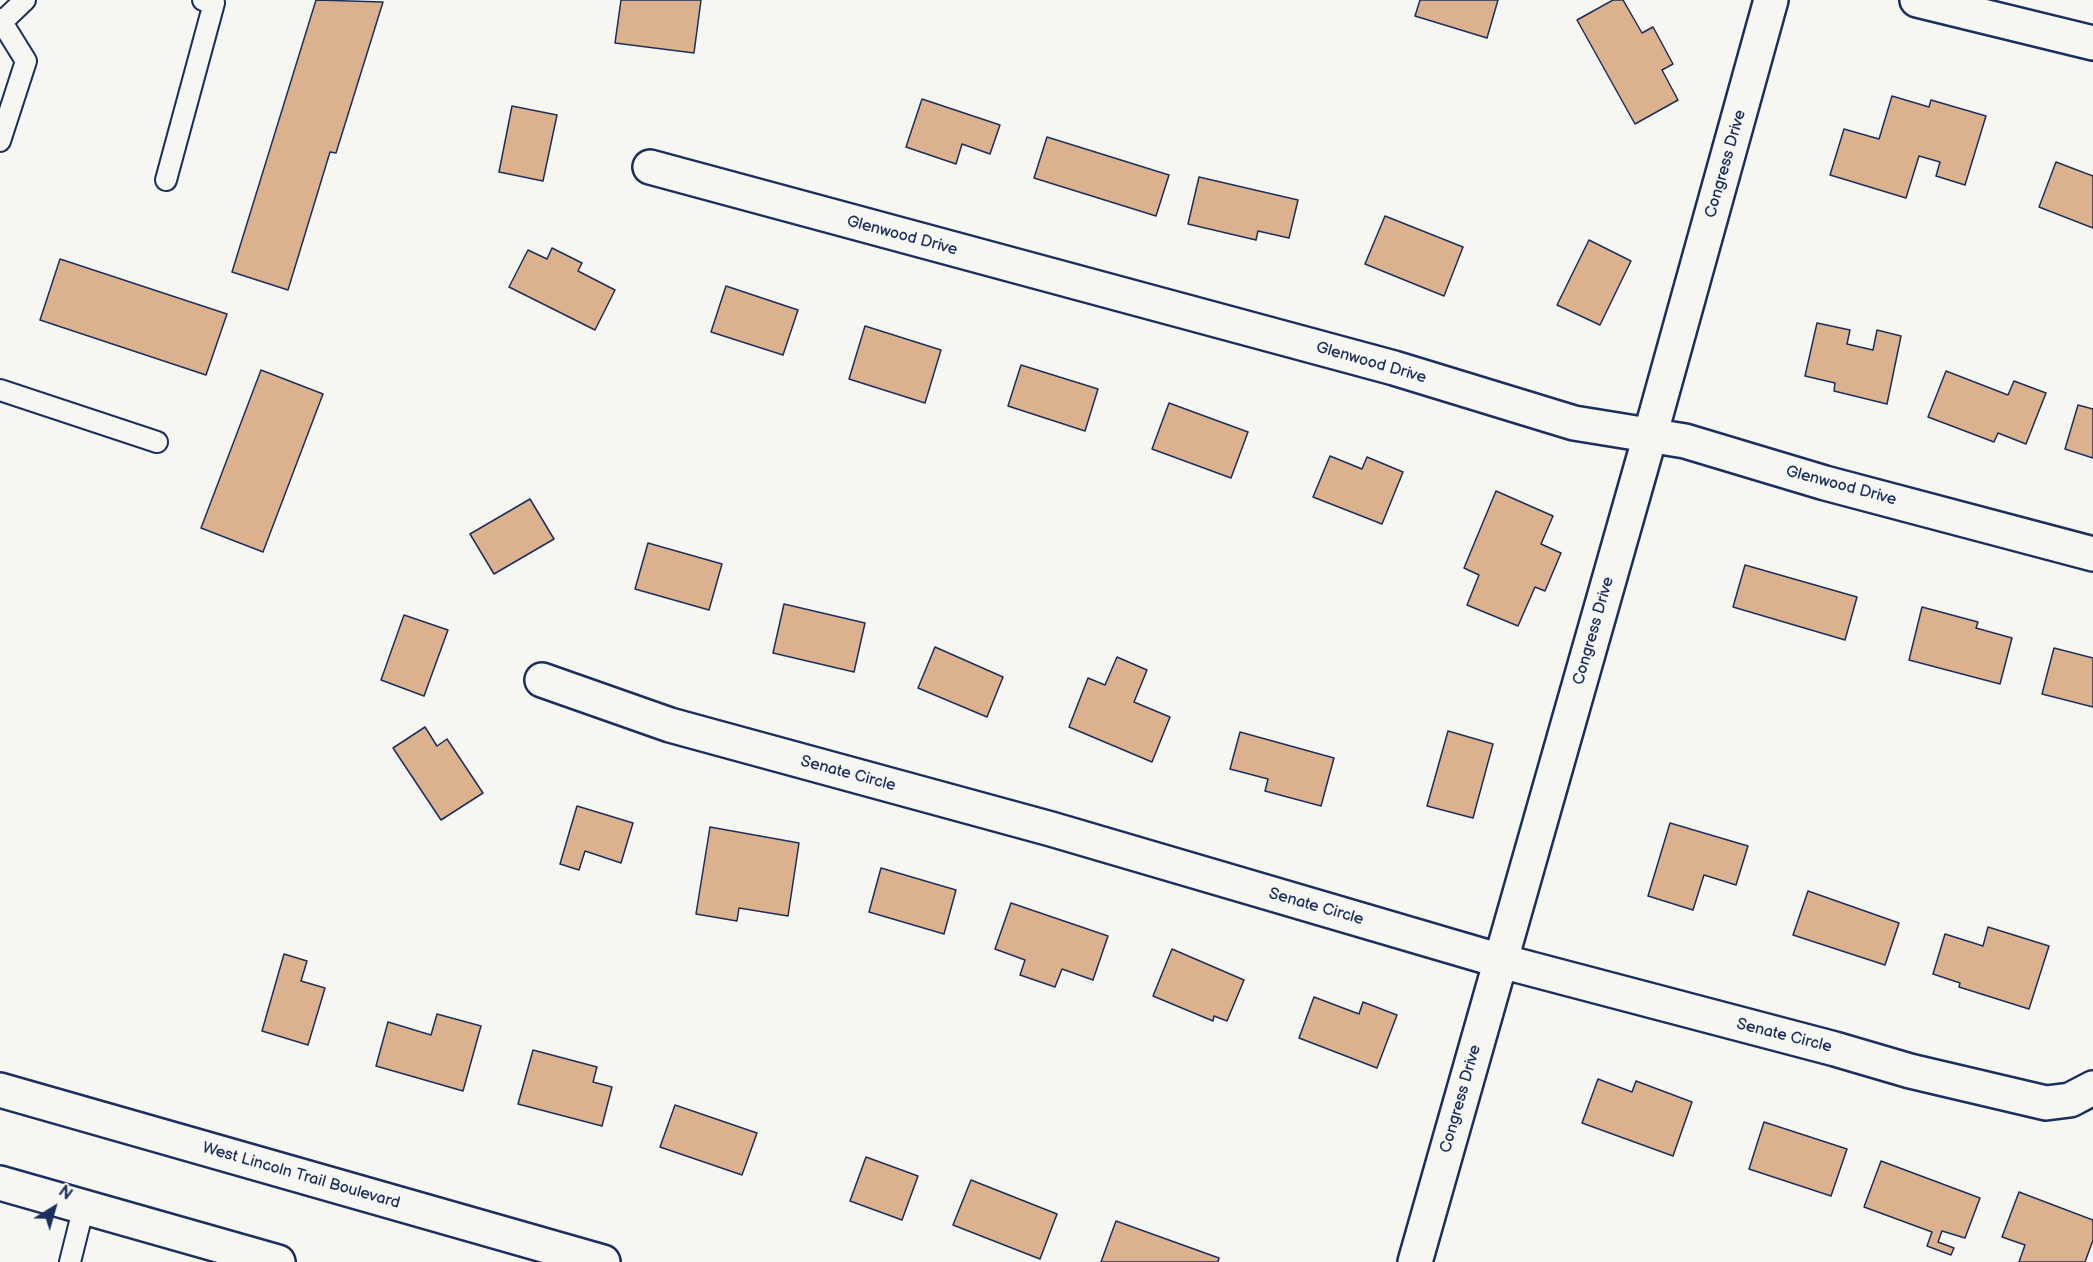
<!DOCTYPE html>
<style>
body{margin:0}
#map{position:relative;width:2093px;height:1262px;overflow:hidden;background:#f6f6f2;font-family:"Balsamiq Sans",sans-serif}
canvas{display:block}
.north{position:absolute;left:24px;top:1178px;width:60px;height:60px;-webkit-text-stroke:4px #f6f6f2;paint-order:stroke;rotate:37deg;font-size:16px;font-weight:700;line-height:24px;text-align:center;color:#1b2f5e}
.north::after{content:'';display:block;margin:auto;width:21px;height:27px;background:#1b2f5e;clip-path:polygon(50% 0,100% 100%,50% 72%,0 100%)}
</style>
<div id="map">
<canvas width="2093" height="1262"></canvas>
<div class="north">N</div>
</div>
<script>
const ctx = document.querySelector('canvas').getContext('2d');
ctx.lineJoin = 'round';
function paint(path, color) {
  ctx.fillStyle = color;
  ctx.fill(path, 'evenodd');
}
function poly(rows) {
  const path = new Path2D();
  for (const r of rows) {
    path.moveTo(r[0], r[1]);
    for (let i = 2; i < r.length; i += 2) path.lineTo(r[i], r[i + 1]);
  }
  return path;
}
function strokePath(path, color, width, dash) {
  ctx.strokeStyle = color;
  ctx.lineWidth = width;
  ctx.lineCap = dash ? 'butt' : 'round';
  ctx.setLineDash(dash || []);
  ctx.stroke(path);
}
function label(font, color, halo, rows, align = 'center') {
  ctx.font = font + ' "Balsamiq Sans",sans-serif';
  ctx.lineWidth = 5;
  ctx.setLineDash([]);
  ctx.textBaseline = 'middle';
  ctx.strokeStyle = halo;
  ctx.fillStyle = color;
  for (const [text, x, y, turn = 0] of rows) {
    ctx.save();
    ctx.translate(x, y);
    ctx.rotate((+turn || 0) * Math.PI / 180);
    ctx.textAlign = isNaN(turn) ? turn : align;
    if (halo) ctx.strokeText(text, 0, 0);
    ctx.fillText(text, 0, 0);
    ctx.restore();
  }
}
const building = poly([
 [316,0,383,2,336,153,330,152,288,290,232,272,316,0],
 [621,0,701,0,694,53,615,43,621,0],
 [1420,0,1498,0,1487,38,1415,16,1420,0],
 [1613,0,1623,0,1642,33,1653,27,1673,64,1662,70,1678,100,1635,124,1577,20,1613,0],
 [1892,96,1929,107,1931,100,1986,116,1965,185,1936,176,1940,162,1919,156,1906,198,1830,175,1844,129,1879,139,1892,96],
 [922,99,1000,125,990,154,962,144,956,164,906,147,922,99],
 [512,106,557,115,543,181,499,172,512,106],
 [1047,137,1169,175,1156,216,1034,178,1047,137],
 [2056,162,2093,176,2093,228,2039,207,2056,162],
 [1199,177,1298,200,1289,238,1258,231,1256,240,1188,224,1199,177],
 [1385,216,1463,247,1444,296,1365,264,1385,216],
 [1589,240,1631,261,1600,325,1557,305,1589,240],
 [552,248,582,263,578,271,615,290,595,330,509,287,528,250,547,259,552,248],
 [60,259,227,314,206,375,40,320,60,259],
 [726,286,798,310,783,355,711,332,726,286],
 [1817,323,1850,330,1847,344,1873,350,1877,330,1901,336,1887,404,1834,391,1835,383,1805,376,1817,323],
 [865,326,941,350,925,403,849,379,865,326],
 [1021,365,1098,389,1085,431,1008,406,1021,365],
 [261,370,323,394,263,552,201,528,261,370],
 [1946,371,2008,395,2014,381,2046,393,2026,444,1998,433,1994,442,1928,417,1946,371],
 [1169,403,1248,432,1231,478,1152,449,1169,403],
 [2078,405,2093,409,2093,458,2065,449,2078,405],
 [1330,456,1362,469,1367,457,1403,472,1382,524,1313,497,1330,456],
 [1496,491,1553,516,1541,544,1561,553,1545,591,1535,587,1518,626,1467,605,1479,575,1464,568,1496,491],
 [530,499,554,539,494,574,470,534,530,499],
 [648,543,722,564,709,610,635,589,648,543],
 [1745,565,1857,597,1845,640,1733,607,1745,565],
 [784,604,865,623,854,672,773,653,784,604],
 [1922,607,1978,622,1976,628,2012,638,2000,684,1909,660,1922,607],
 [404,615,448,630,424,696,381,680,404,615],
 [935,647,1003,677,987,717,918,688,935,647],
 [2054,648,2093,658,2093,707,2042,694,2054,648],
 [1117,657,1147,670,1134,702,1170,717,1152,762,1069,727,1088,678,1105,685,1117,657],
 [425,727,437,746,447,739,483,793,441,820,393,748,425,727],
 [1448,731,1493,744,1473,818,1427,806,1448,731],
 [1240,732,1334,758,1321,806,1265,791,1268,779,1230,769,1240,732],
 [577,806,633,823,621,863,585,851,579,870,560,864,577,806],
 [1670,823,1748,846,1736,885,1704,875,1693,910,1648,896,1670,823],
 [710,827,799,843,788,916,739,908,737,921,696,914,710,827],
 [881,868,956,890,944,934,869,912,881,868],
 [1808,891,1899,923,1885,965,1793,935,1808,891],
 [1011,903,1108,936,1093,980,1062,969,1055,987,1020,975,1025,960,995,949,1011,903],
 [1988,927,2049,946,2029,1009,1959,987,1960,983,1933,974,1945,934,1983,946,1988,927],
 [1172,949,1244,980,1227,1021,1214,1016,1213,1021,1153,996,1172,949],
 [284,954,307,961,301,981,325,988,308,1045,262,1031,284,954],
 [1314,997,1359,1014,1363,1002,1397,1015,1377,1068,1299,1038,1314,997],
 [437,1014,481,1026,463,1091,376,1066,388,1022,431,1035,437,1014],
 [533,1050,597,1067,593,1082,612,1087,602,1126,518,1104,533,1050],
 [1598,1079,1632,1092,1636,1081,1692,1102,1673,1156,1582,1123,1598,1079],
 [675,1105,757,1133,742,1175,660,1147,675,1105],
 [1764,1122,1847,1149,1831,1196,1749,1169,1764,1122],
 [866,1157,918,1176,902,1220,850,1201,866,1157],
 [1881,1161,1980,1198,1965,1238,1942,1231,1938,1242,1954,1248,1951,1255,1927,1246,1932,1232,1864,1207,1881,1161],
 [971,1180,1057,1214,1040,1259,953,1225,971,1180],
 [2019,1192,2093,1220,2093,1240,2085,1262,2019,1262,2025,1245,2002,1237,2019,1192],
 [1116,1221,1219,1258,1218,1262,1101,1262,1116,1221]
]);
const service = poly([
 [0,19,26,61,0,141],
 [2,22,25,0],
 [166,180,214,3,203,0],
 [0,390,157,442],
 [70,1262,84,1206]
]);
const minor = poly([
 [1917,0,2093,43],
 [650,167,1394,368,1574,423,1685,441,1825,483,2093,554],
 [542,680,670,725,1051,829,1501,961,1835,1049,1910,1071,2046,1103,2070,1100,2093,1088],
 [1415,1262,1650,436,1771,0]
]);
const secondary = poly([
 [0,1090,603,1262],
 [0,1183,278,1262]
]);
const streetNames = [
 ["Congress Drive",1726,164,-74],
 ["Glenwood Drive",902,236,15],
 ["Glenwood Drive",1371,363,16],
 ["Glenwood Drive",1841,486,15],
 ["Congress Drive",1594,631,-74],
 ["Senate Circle",848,774,15],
 ["Senate Circle",1316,907,16],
 ["Senate Circle",1784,1036,14],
 ["Congress Drive",1461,1099,-74],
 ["West Lincoln Trail Boulevard",301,1176,16]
];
paint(building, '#dcb18d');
strokePath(building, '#1b2f5e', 1.5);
strokePath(service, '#1b2f5e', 24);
strokePath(minor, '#1b2f5e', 38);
strokePath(secondary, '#1b2f5e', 38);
strokePath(service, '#f6f6f2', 20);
strokePath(minor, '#f6f6f2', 33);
strokePath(secondary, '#f6f6f2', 33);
label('16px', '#1b2f5e', '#f6f6f2', streetNames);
</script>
